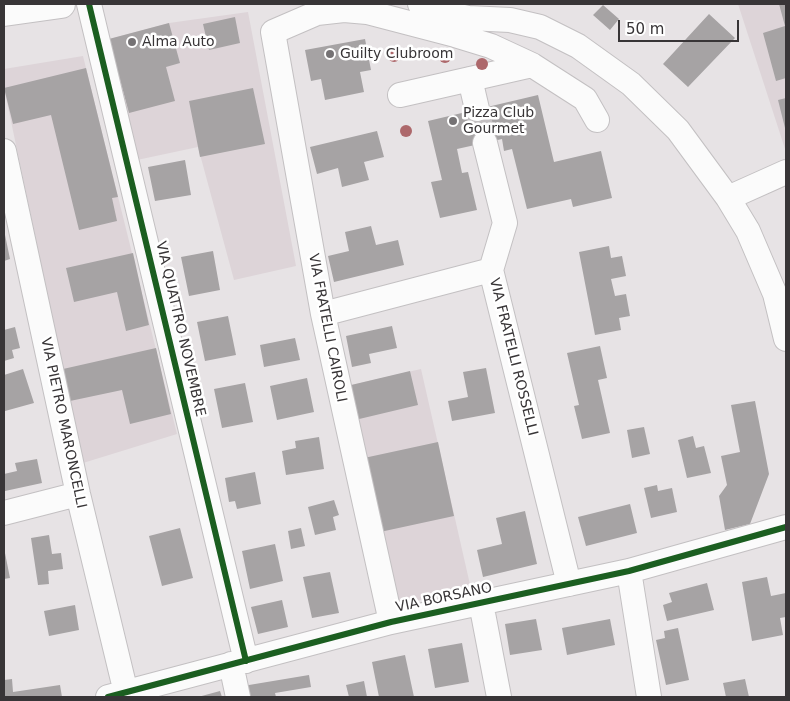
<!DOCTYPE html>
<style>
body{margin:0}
#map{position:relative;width:790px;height:701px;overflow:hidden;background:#e7e3e5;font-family:"DejaVu Sans",sans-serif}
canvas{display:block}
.frame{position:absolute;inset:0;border:5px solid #383537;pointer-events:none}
.scale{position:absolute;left:618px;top:20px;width:121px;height:22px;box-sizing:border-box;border:2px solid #383537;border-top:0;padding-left:6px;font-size:15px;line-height:18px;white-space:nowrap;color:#383537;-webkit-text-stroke:4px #fff;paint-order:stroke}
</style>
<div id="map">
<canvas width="790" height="701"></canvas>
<div class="frame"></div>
<div class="scale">50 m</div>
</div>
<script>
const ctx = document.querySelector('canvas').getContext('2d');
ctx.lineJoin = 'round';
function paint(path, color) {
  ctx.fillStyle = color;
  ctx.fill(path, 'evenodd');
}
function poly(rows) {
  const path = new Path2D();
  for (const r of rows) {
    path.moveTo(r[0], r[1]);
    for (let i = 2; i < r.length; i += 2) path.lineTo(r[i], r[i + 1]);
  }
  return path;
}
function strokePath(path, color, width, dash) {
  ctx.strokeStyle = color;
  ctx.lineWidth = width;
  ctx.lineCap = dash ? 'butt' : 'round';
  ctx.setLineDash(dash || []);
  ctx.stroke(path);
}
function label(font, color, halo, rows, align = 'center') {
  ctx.font = font + ' "DejaVu Sans",sans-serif';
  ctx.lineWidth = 5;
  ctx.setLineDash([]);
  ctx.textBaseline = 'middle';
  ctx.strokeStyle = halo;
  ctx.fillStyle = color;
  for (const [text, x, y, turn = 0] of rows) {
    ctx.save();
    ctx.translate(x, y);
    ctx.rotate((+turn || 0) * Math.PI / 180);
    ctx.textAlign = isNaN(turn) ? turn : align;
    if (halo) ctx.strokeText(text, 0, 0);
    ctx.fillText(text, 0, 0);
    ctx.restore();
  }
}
const built = poly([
 [738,4,786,4,786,152],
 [248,12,296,266,234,280,198,147,137,160,109,39,169,23],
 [83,56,177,434,83,463,4,88,4,69],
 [421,369,471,589,397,605,347,386]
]);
const building = poly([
 [779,4,786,4,786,78,776,81,763,33,785,26],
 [603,5,619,19,610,30,593,15],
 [709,14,735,38,688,87,663,64],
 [235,17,240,43,209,50,203,24],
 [169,23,180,63,166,67,175,101,129,113,109,39],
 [365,39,371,70,360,72,364,92,325,100,321,79,311,81,305,50],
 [86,68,118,197,112,198,117,221,79,230,51,115,13,124,4,88],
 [253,88,265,144,200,157,189,101],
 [538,95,554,162,601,151,612,198,573,207,571,199,527,209,512,149,504,151,502,139,457,149,462,173,468,172,477,210,440,218,431,182,442,180,428,121],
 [786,98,786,132,778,100],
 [377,131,384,157,364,162,369,180,342,187,338,168,317,174,310,147],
 [185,160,191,195,155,201,148,167],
 [371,226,376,245,398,240,404,265,334,282,328,256,349,251,345,232],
 [4,230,10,259,4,261],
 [609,246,611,258,622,256,626,276,611,279,615,296,626,294,630,316,619,318,621,330,595,335,579,252],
 [213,251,220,290,189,296,181,257],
 [133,253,149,325,126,331,117,292,74,302,66,268],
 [228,316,236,355,205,361,197,322],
 [392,326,397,348,369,354,371,363,352,367,346,336],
 [15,327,20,348,12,350,14,358,4,361,4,330],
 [295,338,300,360,264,367,260,345],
 [600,346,607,378,598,380,610,433,582,439,574,406,579,405,567,353],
 [156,348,171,414,130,424,122,390,70,401,63,369],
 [486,368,495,413,452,421,448,401,468,397,463,372],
 [23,369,34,403,5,411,4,375],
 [410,371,418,405,355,420,347,386],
 [307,378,314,412,277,420,270,386],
 [245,383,253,422,222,428,214,389],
 [755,401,769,474,750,524,725,530,719,496,727,485,721,456,740,452,731,405],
 [644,427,650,454,632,458,627,430],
 [693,436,696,448,704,446,711,473,687,478,678,440],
 [319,437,324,469,286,475,282,451,296,448,295,441],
 [438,442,454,516,380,532,364,458],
 [37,459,42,483,5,491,4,474,17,471,15,463],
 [255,472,261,504,237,509,235,501,229,502,225,478],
 [657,485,658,491,672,488,677,512,651,518,644,488],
 [334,500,339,515,333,517,336,530,315,535,308,507],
 [630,504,637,533,586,546,578,517],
 [525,511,537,564,483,577,477,550,502,544,496,518],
 [180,528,193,578,162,586,149,536],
 [301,528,305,546,291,549,288,531],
 [49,535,52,554,61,553,63,569,48,571,49,584,38,585,31,538],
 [275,544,283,581,250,589,242,551],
 [4,548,10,578,4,579],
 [330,572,339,613,312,618,303,577],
 [767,577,771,596,786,593,786,617,780,618,783,635,752,641,742,582],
 [707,583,714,610,667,621,663,605,672,602,669,593],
 [282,600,288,627,258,634,251,607],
 [75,605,79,630,49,636,44,611],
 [536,619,542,650,510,655,505,624],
 [610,619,615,645,567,655,562,628],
 [678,628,689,680,666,685,656,640,665,638,664,631],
 [462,643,469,682,435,688,428,649],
 [405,655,414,697,379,697,372,662],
 [309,675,311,687,275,693,276,697,245,697,243,686],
 [12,679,13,692,60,685,62,697,4,697,4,680],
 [745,679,749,697,726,697,723,683],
 [364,681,367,697,349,697,346,685],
 [220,691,222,697,198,697]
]);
const minorTunnel = poly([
 [477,109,485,143]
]);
const minor = poly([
 [89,4,246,661],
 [420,4,441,12,468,18,510,20,540,27,578,46,631,84,678,130,728,198,748,231,775,294,786,339],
 [470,79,477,109],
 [400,95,532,65],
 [485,143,505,223,491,270],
 [4,151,78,494,127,697],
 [728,198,786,172],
 [323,314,491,270,569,584],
 [4,513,78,494],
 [629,571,649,697],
 [481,603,499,697],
 [391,622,323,314,273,32,317,13,344,10,367,12,455,35,491,46,532,65,585,99,597,120],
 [231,664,238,697],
 [108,697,391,622,629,571,786,527]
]);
const major = poly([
 [4,12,61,4]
]);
const cycleway = poly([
 [89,4,246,661],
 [108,697,391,622,629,571,786,527]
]);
const trees = [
 [394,56],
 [445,57],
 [482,64],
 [406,131]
];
const markers = [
 [132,42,5,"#757274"],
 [330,54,5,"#757274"],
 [453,121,5,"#757274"]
];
const poiNames = [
 ["Alma Auto",142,42],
 ["Guilty Clubroom",340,54],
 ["Pizza Club",463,113],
 ["Gourmet",463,129]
];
const streetNames = [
 ["VIA FRATELLI CAIROLI",327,328,79],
 ["VIA QUATTRO NOVEMBRE",180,329,77],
 ["VIA FRATELLI ROSSELLI",513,357,76],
 ["VIA PIETRO MARONCELLI",63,423,78],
 ["VIA BORSANO",444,598,-12]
];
paint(built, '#ddd4d8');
paint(building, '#a6a3a4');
strokePath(minorTunnel, '#c4c0c2', 24, [24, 12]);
strokePath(minor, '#c3c0c2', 26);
strokePath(major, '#c3c0c2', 30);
strokePath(minor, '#fbfbfb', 24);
strokePath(major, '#fbfbfb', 28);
strokePath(cycleway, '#1b5e20', 6);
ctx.fillStyle = '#ad686b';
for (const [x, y] of trees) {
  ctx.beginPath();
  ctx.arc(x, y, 6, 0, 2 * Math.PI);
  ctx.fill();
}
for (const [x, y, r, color] of markers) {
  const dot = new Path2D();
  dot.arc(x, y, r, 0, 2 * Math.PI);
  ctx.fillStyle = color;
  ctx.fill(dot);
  strokePath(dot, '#fff', 2);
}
label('14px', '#383537', '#fff', poiNames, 'left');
label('14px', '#383537', '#fff', streetNames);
</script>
